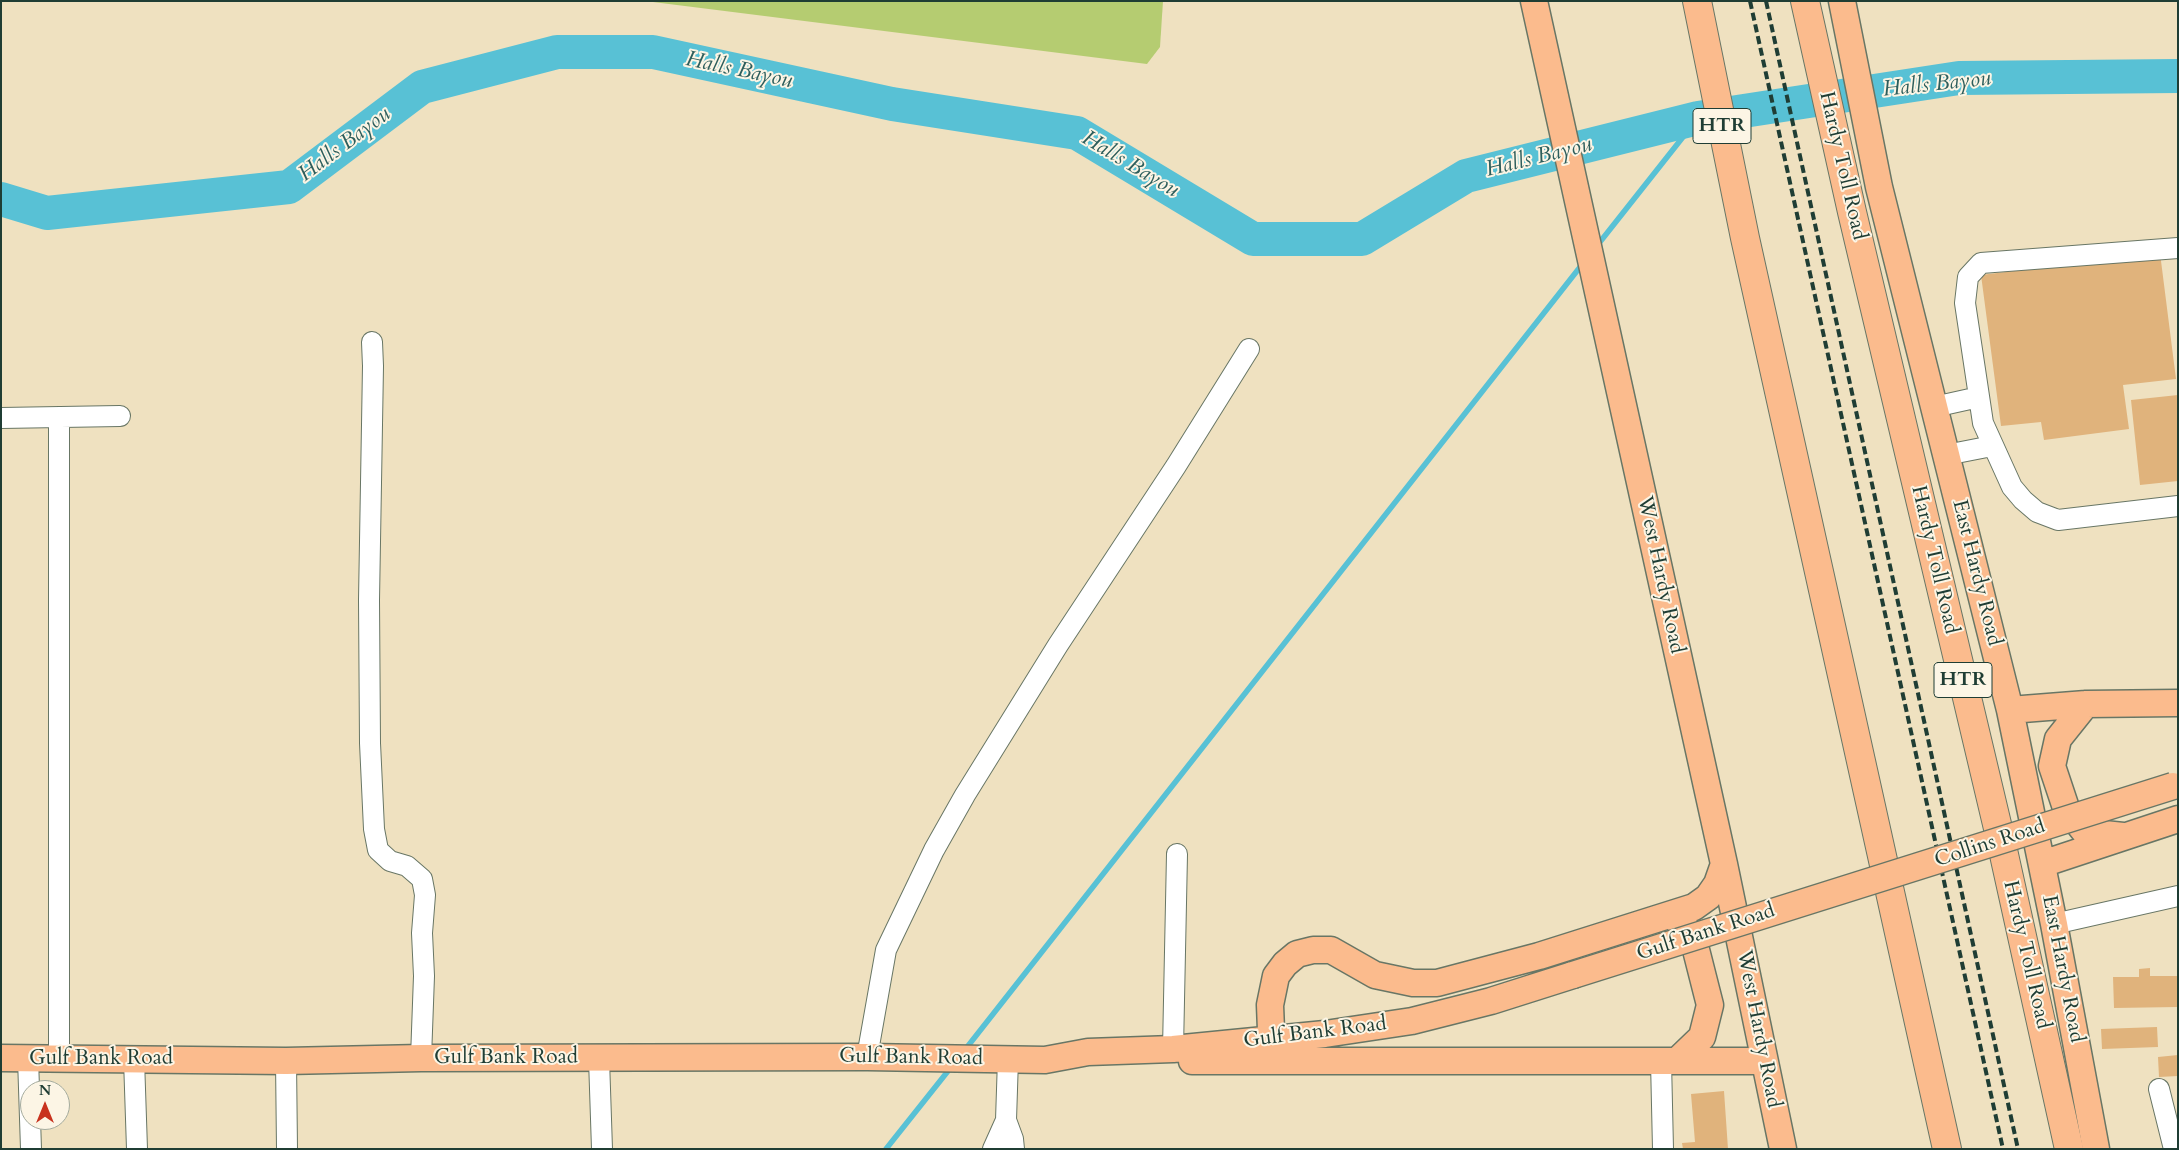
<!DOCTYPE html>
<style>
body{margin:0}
#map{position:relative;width:2179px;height:1150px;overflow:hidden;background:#efe1c0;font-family:Cardo,serif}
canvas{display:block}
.frame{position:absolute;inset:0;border:2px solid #1f3d34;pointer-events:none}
.north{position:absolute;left:20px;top:1080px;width:50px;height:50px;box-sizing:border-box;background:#fcf5e5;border:1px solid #a4ab9e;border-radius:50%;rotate:0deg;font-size:14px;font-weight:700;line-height:20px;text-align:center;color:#1f3d34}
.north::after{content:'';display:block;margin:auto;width:18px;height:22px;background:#c8321e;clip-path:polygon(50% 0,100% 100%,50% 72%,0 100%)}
</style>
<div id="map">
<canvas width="2179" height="1150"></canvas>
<div class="frame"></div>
<div class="north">N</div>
</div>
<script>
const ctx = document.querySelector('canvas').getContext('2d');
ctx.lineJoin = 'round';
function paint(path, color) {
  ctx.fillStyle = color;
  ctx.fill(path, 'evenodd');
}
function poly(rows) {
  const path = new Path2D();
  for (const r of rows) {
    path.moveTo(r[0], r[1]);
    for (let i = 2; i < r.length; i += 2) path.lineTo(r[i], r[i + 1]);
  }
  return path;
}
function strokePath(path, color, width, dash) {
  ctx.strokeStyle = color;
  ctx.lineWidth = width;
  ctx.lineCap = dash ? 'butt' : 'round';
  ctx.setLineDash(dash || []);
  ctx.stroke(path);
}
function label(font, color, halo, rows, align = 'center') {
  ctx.font = font + ' Cardo,serif';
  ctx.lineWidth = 4;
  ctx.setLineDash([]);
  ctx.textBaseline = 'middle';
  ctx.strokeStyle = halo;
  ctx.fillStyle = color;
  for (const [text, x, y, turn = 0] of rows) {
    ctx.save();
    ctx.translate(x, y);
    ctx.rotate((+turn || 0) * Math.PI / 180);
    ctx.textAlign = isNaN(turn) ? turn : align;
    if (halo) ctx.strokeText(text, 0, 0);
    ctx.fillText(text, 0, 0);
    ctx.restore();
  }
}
const green = poly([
 [645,1,1163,1,1160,47,1147,64]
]);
const stream = poly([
 [1596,247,1698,118],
 [964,1051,1584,262],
 [886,1149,952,1066]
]);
const river = poly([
 [1,199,47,213,289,187,422,87,557,52,653,52,892,104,1077,133,1253,239,1362,239,1466,176,1698,118,1959,78,2178,76]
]);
const building = poly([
 [2160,253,2176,379,2123,385,2129,429,2044,440,2041,422,2001,426,1981,275],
 [2178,395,2178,481,2140,485,2131,400],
 [2150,968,2150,976,2178,976,2178,1007,2114,1008,2113,977,2139,977,2139,969],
 [2157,1027,2158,1047,2102,1049,2101,1029],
 [2178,1055,2178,1076,2159,1077,2158,1057],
 [1724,1091,1728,1149,1683,1149,1682,1143,1695,1142,1691,1094]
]);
const minor = poly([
 [2178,248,1981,263,1968,277,1965,303,1983,423,2012,487,2023,500,2037,512,2058,520,2178,506],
 [372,342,373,366,369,600,370,743,374,829,378,850,390,861,407,866,422,879,425,895,422,933,424,976,421,1058],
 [1934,407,1979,397],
 [1,418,120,416],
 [1946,455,1992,446],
 [2054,924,2178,896],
 [1173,1049,1177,854],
 [867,1057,886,950,934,850,965,795,1058,645,1176,466,1249,349],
 [28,1058,31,1149],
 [59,1058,59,417],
 [134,1059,137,1149],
 [599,1059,602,1149],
 [1008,1059,1006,1120,1013,1139,1014,1149],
 [286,1061,287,1149],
 [1661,1061,1663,1149],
 [2159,1089,2174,1149],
 [993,1149,1006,1120]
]);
const major = poly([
 [1534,1,1724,864,1783,1149],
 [1842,1,1879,187,2010,710,2054,924,2096,1149],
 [2086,704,2058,739,2052,766,2066,808,2085,832,2123,836],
 [2010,710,2086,704,2178,703],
 [2042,864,2178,819],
 [1272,1056,1270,1005,1276,976,1285,964,1297,954,1313,950,1331,950,1375,975,1413,983,1437,983,1539,956,1694,907,1708,897,1717,884,1724,864],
 [1,1058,286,1061,421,1058,867,1057,1045,1060,1088,1052,1173,1049,1325,1034,1412,1021,1491,1001,1573,975],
 [1192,1061,1764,1061],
 [1677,1061,1702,1037,1710,1005,1692,934,1679,922]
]);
const highway = poly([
 [1697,1,1745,238,1947,1149],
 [1805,1,1852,212,2001,841,2069,1149]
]);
const rail = poly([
 [1750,1,2003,1149],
 [1766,1,2018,1149]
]);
const majorBridge = poly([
 [1573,975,2173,786]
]);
const shields = [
 [1722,126,58],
 [1963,680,58]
];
const shieldNames = [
 ["HTR",1722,126],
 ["HTR",1963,680]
];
const streetNames = [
 ["Hardy Toll Road",1842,166,77],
 ["Hardy Toll Road",1934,560,77],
 ["East Hardy Road",1976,573,76],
 ["West Hardy Road",1660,575,78],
 ["Collins Road",1990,844,-18],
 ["Gulf Bank Road",1706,933,-18],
 ["Hardy Toll Road",2026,955,77],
 ["East Hardy Road",2062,969,79],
 ["West Hardy Road",1758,1029,79],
 ["Gulf Bank Road",1315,1033,-7],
 ["Gulf Bank Road",506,1058],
 ["Gulf Bank Road",911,1058,1],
 ["Gulf Bank Road",101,1059]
];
const waterNames = [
 ["Halls Bayou",739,71,12],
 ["Halls Bayou",1937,85,-6],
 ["Halls Bayou",345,145,-37],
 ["Halls Bayou",1539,158,-14],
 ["Halls Bayou",1130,165,31]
];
paint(green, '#b5cc71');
strokePath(stream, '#58c1d5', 5.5);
strokePath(river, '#58c1d5', 34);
paint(building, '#e0b37c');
strokePath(minor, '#687665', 22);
strokePath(major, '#687665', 29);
strokePath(highway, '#687665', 30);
strokePath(minor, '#fff', 20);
strokePath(major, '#fbbb8d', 26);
strokePath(highway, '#fbbb8d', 28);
strokePath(rail, '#1f3d34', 4, [8, 4]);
strokePath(majorBridge, '#687665', 29, []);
strokePath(majorBridge, '#fbbb8d', 26);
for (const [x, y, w] of shields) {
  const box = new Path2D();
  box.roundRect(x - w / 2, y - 17.5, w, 35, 4);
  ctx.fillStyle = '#fcf5e5';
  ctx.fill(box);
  strokePath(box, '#1f3d34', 1);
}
label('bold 20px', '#1f3d34', null, shieldNames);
label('21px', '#1f3d34', '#fcf5e5', streetNames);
label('italic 22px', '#2d5e5c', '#fcf5e5', waterNames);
</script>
